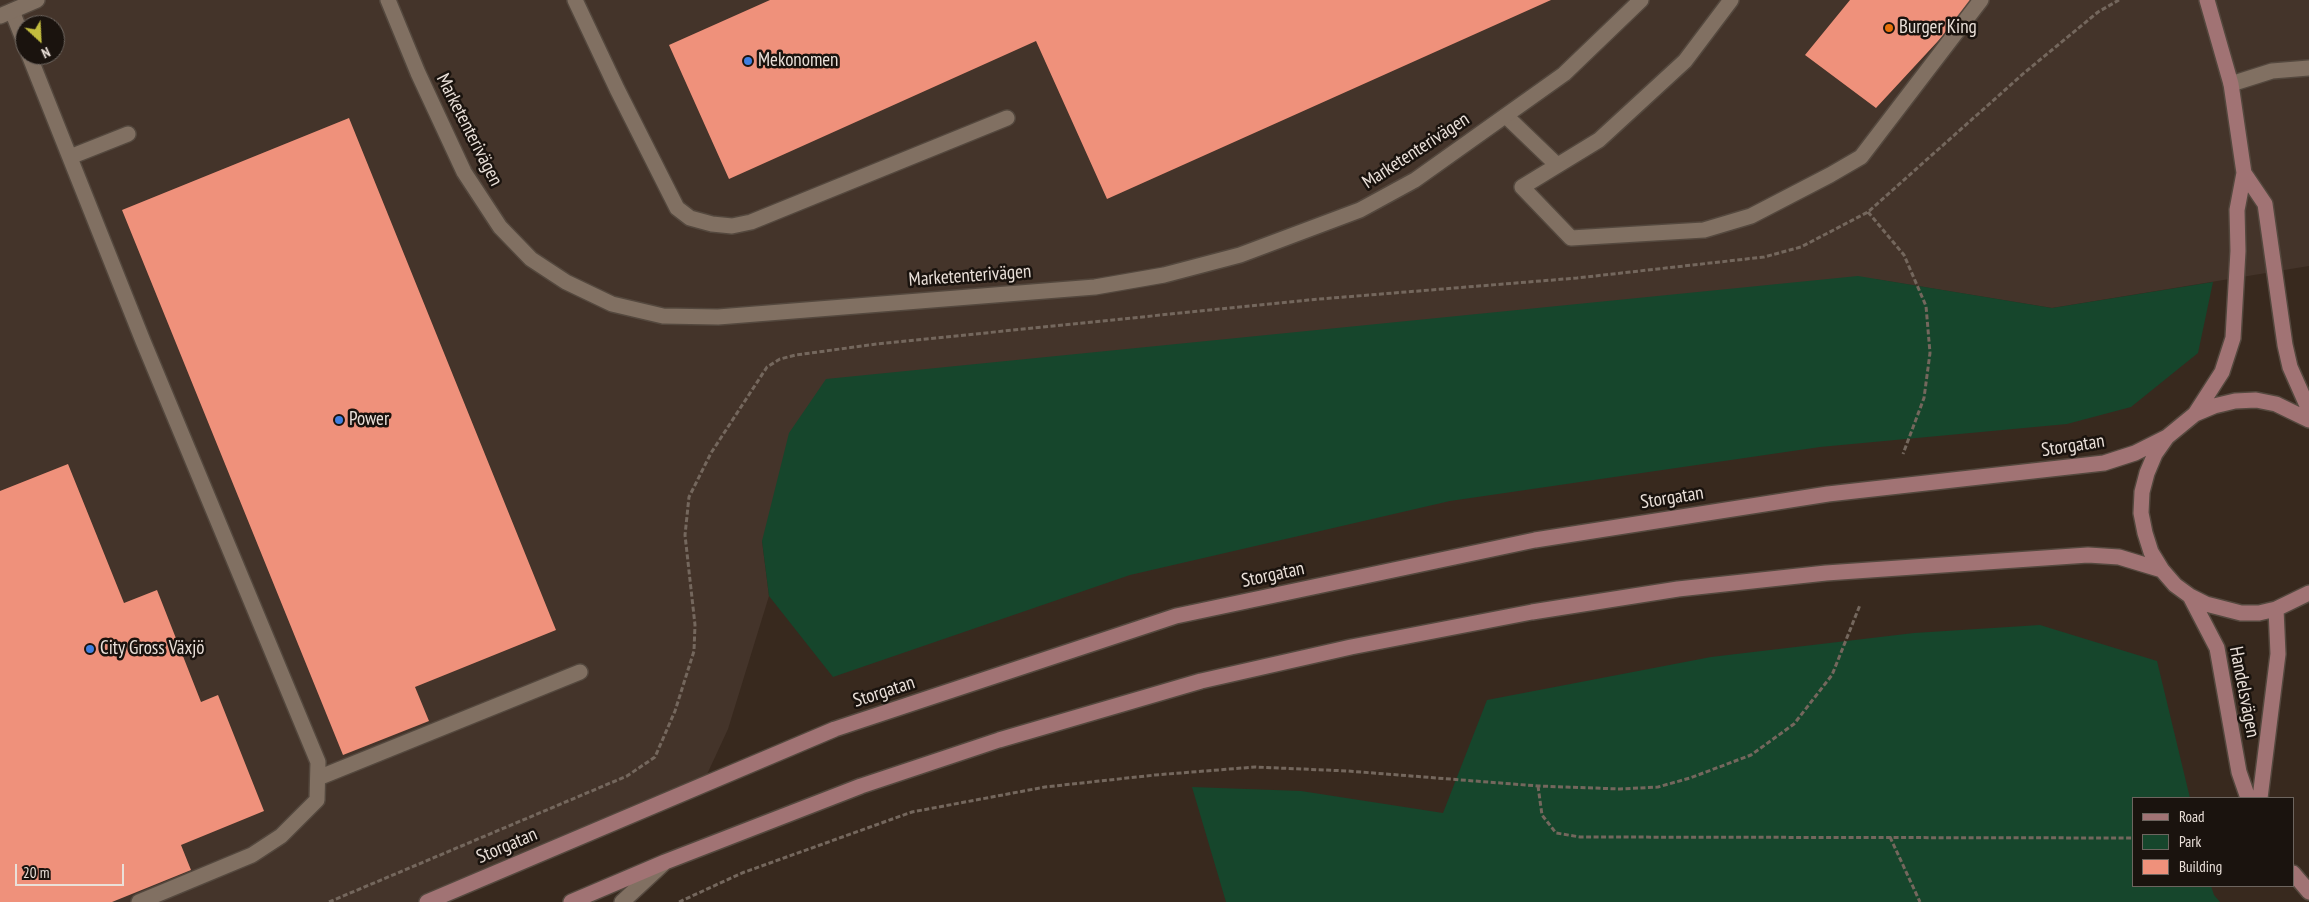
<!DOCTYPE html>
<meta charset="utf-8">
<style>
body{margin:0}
#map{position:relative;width:2309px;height:902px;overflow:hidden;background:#38291e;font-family:"PT Sans Narrow",sans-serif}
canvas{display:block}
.legend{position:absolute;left:2132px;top:797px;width:162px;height:90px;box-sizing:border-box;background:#1a130e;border:1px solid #6d655f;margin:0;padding:6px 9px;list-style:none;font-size:15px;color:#eae0d9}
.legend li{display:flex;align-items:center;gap:10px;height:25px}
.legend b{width:25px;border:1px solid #6d655f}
.north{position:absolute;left:15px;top:15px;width:50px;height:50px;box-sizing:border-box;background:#1a130e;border:1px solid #6d655f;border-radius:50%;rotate:155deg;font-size:14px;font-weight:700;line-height:20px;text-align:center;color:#eae0d9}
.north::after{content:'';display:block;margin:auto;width:18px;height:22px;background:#c3bd3e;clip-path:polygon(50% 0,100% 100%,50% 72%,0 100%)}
.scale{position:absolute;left:15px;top:864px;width:109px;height:22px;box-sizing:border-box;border:2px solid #eae0d9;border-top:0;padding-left:6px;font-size:15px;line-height:18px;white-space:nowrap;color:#eae0d9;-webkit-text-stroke:4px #1a130e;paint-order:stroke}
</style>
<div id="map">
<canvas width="2309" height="902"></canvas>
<ul class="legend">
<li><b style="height:6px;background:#a17374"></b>Road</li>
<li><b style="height:14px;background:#16462c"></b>Park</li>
<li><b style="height:14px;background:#ef917b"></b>Building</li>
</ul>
<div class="north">N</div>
<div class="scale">20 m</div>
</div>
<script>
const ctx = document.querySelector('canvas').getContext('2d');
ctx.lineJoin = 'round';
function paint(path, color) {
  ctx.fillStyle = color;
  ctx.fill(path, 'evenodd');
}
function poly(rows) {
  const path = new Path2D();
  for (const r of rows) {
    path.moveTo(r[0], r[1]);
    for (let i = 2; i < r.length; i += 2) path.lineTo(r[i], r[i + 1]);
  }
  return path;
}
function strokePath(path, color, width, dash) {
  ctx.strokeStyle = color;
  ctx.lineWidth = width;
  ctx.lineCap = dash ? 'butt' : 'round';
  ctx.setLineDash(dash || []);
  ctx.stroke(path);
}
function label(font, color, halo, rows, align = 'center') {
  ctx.font = font + ' "PT Sans Narrow",sans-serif';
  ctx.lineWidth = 5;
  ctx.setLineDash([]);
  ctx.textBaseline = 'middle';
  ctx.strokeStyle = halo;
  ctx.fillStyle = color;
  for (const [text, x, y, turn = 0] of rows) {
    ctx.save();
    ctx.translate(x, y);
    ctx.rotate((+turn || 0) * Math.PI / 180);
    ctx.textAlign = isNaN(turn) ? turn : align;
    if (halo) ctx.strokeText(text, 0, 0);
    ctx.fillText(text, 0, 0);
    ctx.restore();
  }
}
const commercial = poly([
 [0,0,2309,0,2309,266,2052,308,1875,279,762,541,769,596,728,729,703,783,427,902,0,902],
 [25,25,55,25,55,55,25,55]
]);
const green = poly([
 [1858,276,2052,308,2213,282,2198,353,2131,407,2067,424,1820,447,1450,501,1130,575,833,677,769,596,762,541,789,433,826,379],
 [2040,625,2157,661,2190,798,2133,798,2133,886,2211,886,2214,895,2220,902,1226,902,1192,787,1301,791,1443,813,1487,700,1711,657,1914,633]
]);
const building = poly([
 [770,0,1551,0,1107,199,1036,41,729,179,669,45],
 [1850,0,1976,0,1876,108,1805,55],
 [349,118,556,630,415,687,429,721,343,755,122,210],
 [68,464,124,603,157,590,201,702,218,695,264,811,181,845,191,870,112,902,0,902,0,491]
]);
const path = poly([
 [1868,212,1904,255,1926,306,1930,353,1924,398,1903,454],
 [1538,786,1542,815,1556,833,1580,837,2133,838],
 [1890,837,1920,902],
 [329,902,627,776,655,757,675,711,694,651,695,625,685,535,689,497,711,453,767,367,780,359,796,355,877,344,1308,300,1577,278,1764,257,1801,247,1868,212,2024,73,2098,12,2119,0],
 [679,902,742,873,912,812,1045,787,1155,775,1255,767,1348,771,1538,786,1620,789,1658,787,1690,778,1751,755,1794,724,1832,675,1860,605]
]);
const lane = poly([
 [575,0,617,89,677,208,690,218,712,224,732,226,751,222,1007,118],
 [1731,0,1685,61,1599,140,1522,187,1571,238,1704,230,1751,216,1830,175,1861,157,1981,0],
 [12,11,25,44],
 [29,55,143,341,318,762,317,800,281,836,252,855,139,902],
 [1506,116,1557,165],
 [70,157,128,134],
 [318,778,580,672],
 [622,902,663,864]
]);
const street = poly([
 [388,0,418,73,464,172,500,227,531,259,566,282,612,304,663,316,718,317,1095,287,1164,275,1240,255,1360,210,1415,180,1564,74,1641,0],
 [0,16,37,0],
 [2231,84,2272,71,2309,68]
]);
const secondary = poly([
 [2244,173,2265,204,2285,345,2290,367,2309,410],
 [2195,414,2222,372,2233,338,2238,251,2237,210,2244,173,2231,84,2207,0],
 [2309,420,2276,404,2256,400,2235,401,2214,406,2195,414,2167,437,2155,454,2147,473,2142,492,2141,513,2145,533,2151,552,2162,570,2175,585,2190,596,2206,604,2241,613,2259,613,2276,609,2309,593],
 [2190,596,2217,648,2239,772,2248,798],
 [2260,798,2278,654,2276,609],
 [2293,873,2309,892],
 [427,902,835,729,1176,616,1535,540,1828,494,2104,463,2135,453,2167,437],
 [571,902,665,862,861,786,999,740,1201,681,1351,647,1532,612,1678,589,1826,573,2088,555,2119,557,2162,570]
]);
const markers = [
 [1889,28,5,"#e8710a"],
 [748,61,5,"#3f7fe0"],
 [339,420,5,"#3f7fe0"],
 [90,649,5,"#3f7fe0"]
];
const poiNames = [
 ["Burger King",1899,28],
 ["Mekonomen",758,61],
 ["Power",349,420],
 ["City Gross Växjö",100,649]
];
const streetNames = [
 ["Marketenterivägen",469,130,63],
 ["Marketenterivägen",1416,151,-33],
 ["Marketenterivägen",970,276,-4],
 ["Storgatan",2073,446,-9],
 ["Storgatan",1672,498,-9],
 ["Storgatan",1273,575,-12],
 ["Storgatan",884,692,-18],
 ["Handelsvägen",2244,692,79],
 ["Storgatan",507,846,-23]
];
paint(commercial, '#44342a');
paint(green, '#16462c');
paint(building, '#ef917b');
strokePath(lane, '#54483e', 18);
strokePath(street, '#54483e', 18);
strokePath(secondary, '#54483e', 18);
strokePath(path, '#74675d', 3, [5, 2.5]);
strokePath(lane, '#817062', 15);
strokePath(street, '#817062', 15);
strokePath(secondary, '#a17374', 15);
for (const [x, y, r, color] of markers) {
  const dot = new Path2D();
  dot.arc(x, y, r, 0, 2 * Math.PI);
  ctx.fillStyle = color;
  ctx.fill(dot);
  strokePath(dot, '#1a130e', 2);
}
label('19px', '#eae0d9', '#1a130e', poiNames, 'left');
label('19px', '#eae0d9', '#1a130e', streetNames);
</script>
